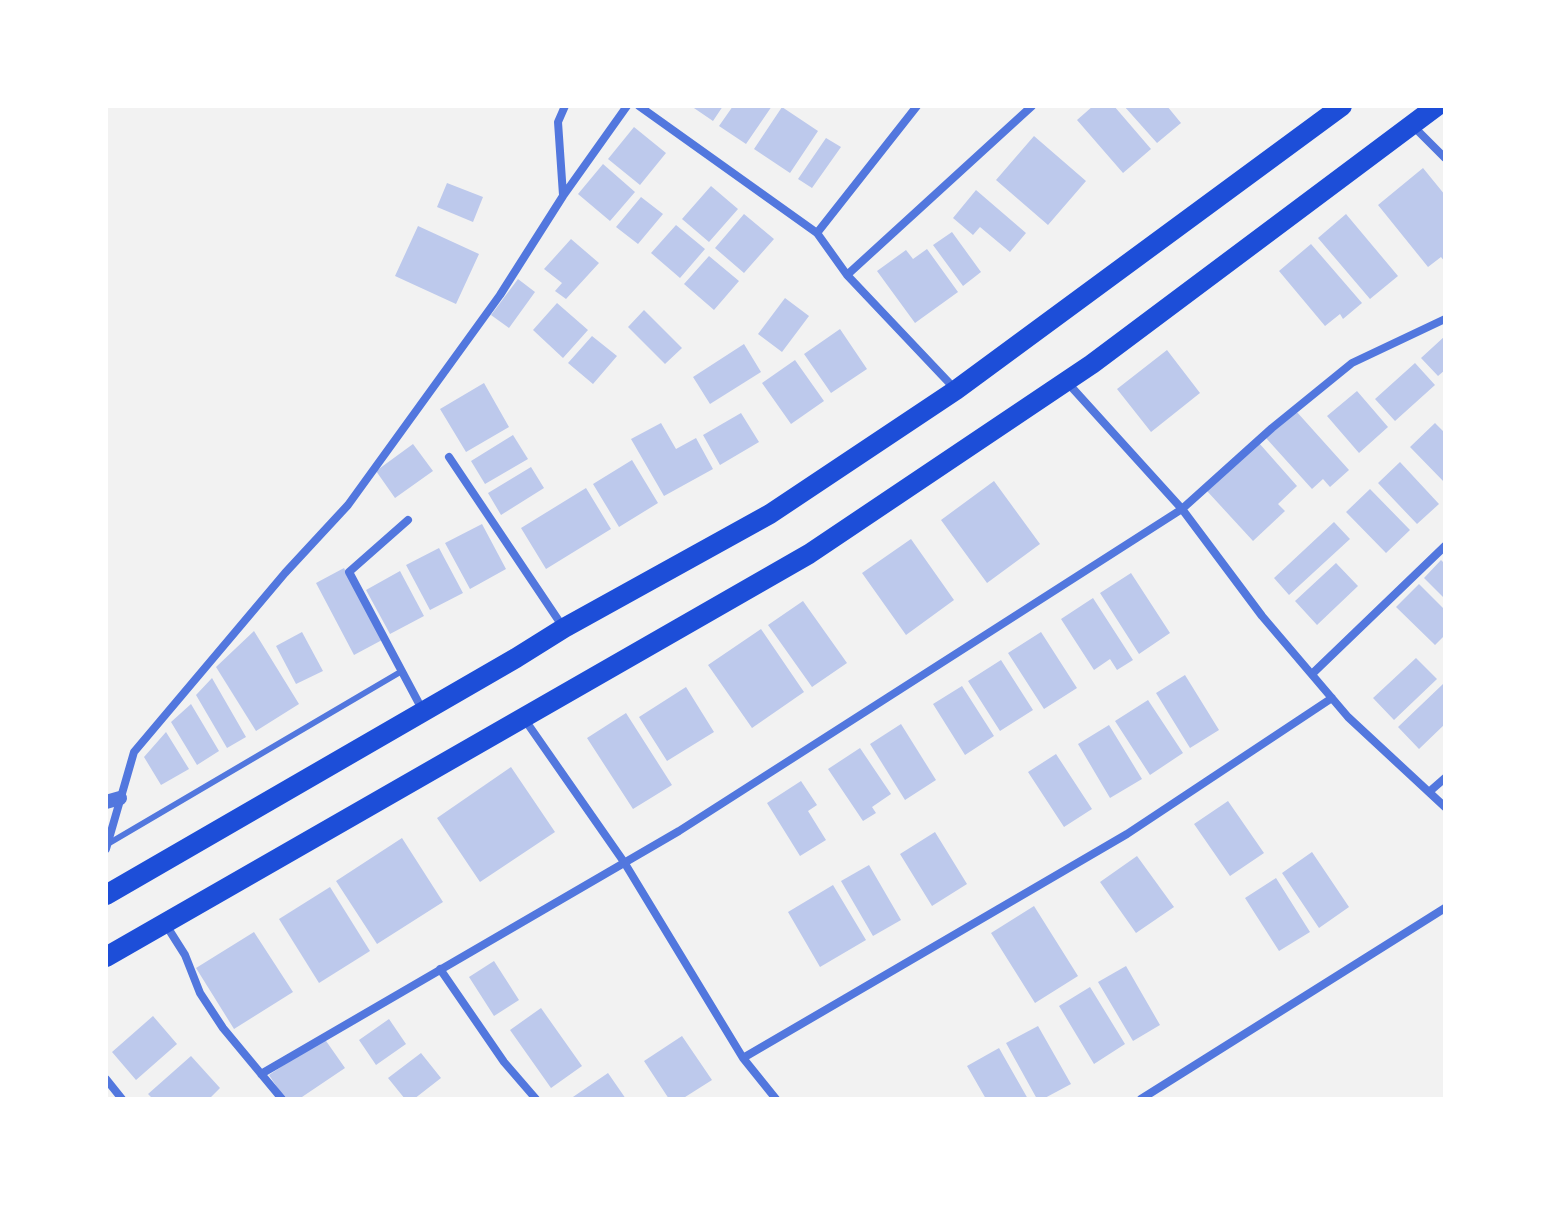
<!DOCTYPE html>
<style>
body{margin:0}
#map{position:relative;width:1551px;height:1205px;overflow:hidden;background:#f2f2f2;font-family:Commissioner,sans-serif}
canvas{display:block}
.frame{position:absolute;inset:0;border:108px solid #fff;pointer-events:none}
</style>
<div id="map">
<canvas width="1551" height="1205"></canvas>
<div class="frame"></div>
</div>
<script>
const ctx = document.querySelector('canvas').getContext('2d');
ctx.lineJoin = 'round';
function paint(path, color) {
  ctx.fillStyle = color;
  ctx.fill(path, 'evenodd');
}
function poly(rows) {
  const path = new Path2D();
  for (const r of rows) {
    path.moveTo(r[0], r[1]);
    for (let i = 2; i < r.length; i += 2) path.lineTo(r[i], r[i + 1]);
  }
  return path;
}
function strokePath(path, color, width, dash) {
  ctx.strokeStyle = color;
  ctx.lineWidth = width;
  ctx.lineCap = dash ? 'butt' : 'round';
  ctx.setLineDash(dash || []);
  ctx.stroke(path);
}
const building = poly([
 [691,106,723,106,713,121],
 [733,106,772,106,746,144,719,126],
 [1093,106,1114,106,1151,149,1123,173,1077,120],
 [1124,106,1167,106,1181,123,1157,143],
 [782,107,818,131,790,173,754,149],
 [634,127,666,153,640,185,608,159],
 [1034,136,1086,181,1048,225,996,180],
 [826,138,841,147,812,188,798,179],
 [603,164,635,192,610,221,578,194],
 [1423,168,1445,195,1445,262,1441,257,1428,267,1378,205],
 [447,183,483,197,473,222,437,207],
 [711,186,738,209,709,242,682,219],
 [976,190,1026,233,1010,252,980,227,973,235,953,218],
 [641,197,663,214,638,244,616,227],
 [744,214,774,239,744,273,715,248],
 [1346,214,1398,276,1370,299,1318,238],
 [676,225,705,249,680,278,651,253],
 [418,226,479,254,456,304,395,276],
 [952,232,981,272,963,286,933,245],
 [571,239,599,263,566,299,555,291,562,283,544,269],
 [1311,244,1362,303,1343,319,1340,314,1325,326,1279,271],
 [927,249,958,292,915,323,877,271,906,250,913,259],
 [709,256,739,281,714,310,684,284],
 [518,279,535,292,509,328,491,315],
 [785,298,809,316,782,352,758,334],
 [557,303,588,330,563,358,533,330],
 [644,310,682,348,665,364,628,327],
 [840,329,867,369,831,393,804,354],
 [592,336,617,356,593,384,568,363],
 [1445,336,1445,370,1438,376,1421,358],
 [744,344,761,372,710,404,693,377],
 [1167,350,1200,393,1151,432,1117,389],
 [795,360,824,401,791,424,762,383],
 [1415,363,1435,385,1395,421,1375,399],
 [484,383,509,427,466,452,440,409],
 [1357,391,1388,427,1359,453,1327,416],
 [1296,411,1349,470,1330,487,1323,479,1312,489,1266,438],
 [741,413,759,442,720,465,703,435],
 [661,423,676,449,696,438,713,469,664,496,631,439],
 [1435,423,1445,433,1445,483,1410,447],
 [513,435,528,459,485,484,471,461],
 [1259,443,1297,486,1278,504,1285,511,1253,541,1207,491],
 [413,444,433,471,395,498,376,471],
 [632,460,658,503,619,527,593,484],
 [1400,462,1439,504,1417,524,1378,483],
 [531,467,544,488,501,515,488,493],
 [994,481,1040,544,987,583,941,520],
 [586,488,611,529,546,569,521,528],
 [1370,489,1410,530,1386,553,1346,512],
 [1334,522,1350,539,1289,595,1274,578],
 [482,524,506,569,470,589,445,543],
 [911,539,954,600,906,635,862,573],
 [439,548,463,593,430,610,406,565],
 [1441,560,1445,564,1445,599,1424,578],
 [1336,563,1358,586,1317,625,1295,601],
 [344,568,382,640,354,655,316,583],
 [400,571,424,616,390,634,366,590],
 [1131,573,1170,633,1139,654,1100,593],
 [1419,584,1445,610,1445,635,1435,645,1396,607],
 [1093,598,1133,660,1117,670,1110,659,1094,670,1061,619],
 [803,601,847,663,812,687,768,625],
 [761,629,804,692,752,728,708,665],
 [254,631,299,704,256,731,216,667],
 [302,632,323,671,296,684,276,646],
 [1041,632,1077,688,1044,709,1008,653],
 [1416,658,1437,679,1394,720,1373,698],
 [1001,660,1033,710,1000,731,968,681],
 [1185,675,1219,730,1190,748,1156,693],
 [212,678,246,737,227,748,196,695],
 [1443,684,1445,724,1419,749,1398,727],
 [962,686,994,736,965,755,933,704],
 [686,687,714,732,667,761,639,717],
 [1148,700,1183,753,1150,775,1115,721],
 [191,704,219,751,197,765,171,722],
 [626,713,672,785,633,809,587,738],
 [901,724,936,780,905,800,870,744],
 [1109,725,1142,779,1110,798,1078,744],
 [166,732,189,769,161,785,144,757],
 [860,748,891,794,872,807,876,813,863,821,828,769],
 [1056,754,1092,809,1064,827,1028,772],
 [511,767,555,832,480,882,437,818],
 [801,781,817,805,808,811,826,840,800,856,767,803],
 [1228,801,1264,853,1230,876,1194,824],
 [935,832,967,884,932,906,900,854],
 [402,838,443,902,377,944,336,881],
 [1312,852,1349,907,1319,928,1282,873],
 [1137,856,1174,907,1136,933,1100,882],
 [869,865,901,920,873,936,841,881],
 [1276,878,1310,932,1279,951,1245,898],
 [833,885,866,940,820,967,788,912],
 [330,887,370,951,319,983,279,919],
 [1034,906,1078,976,1035,1003,991,933],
 [254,932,293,992,234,1029,196,968],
 [494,961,519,1000,494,1016,469,977],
 [1126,966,1160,1025,1133,1041,1098,982],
 [1090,987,1125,1044,1094,1064,1059,1006],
 [541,1008,582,1066,551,1088,510,1030],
 [153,1016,177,1044,136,1080,112,1052],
 [389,1019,406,1044,376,1065,359,1040],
 [1038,1026,1071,1084,1043,1099,1037,1099,1006,1043],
 [682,1036,712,1080,682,1099,669,1099,644,1061],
 [324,1038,345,1068,299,1099,285,1099,269,1075],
 [999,1048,1028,1099,986,1099,967,1066],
 [421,1053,441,1078,414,1099,405,1099,388,1078],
 [191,1056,220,1088,209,1099,153,1099,148,1094],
 [608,1073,626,1099,570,1099]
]);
const service = poly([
 [106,845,402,671]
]);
const minor = poly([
 [639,106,817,233,847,275,955,389],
 [1413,126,1445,158],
 [563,195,558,122,565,106],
 [817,233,917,106],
 [847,275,1032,106],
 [1066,381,1182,509,1262,616,1348,717,1445,807],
 [449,457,563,627],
 [408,520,349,572,423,711],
 [1312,674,1445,546],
 [525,720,624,862,743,1058,776,1099],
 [1429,792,1445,778],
 [106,849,134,752,285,573,348,505,500,295,563,196,627,106],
 [166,925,185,955,200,993,223,1028,282,1099],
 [440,969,504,1062,536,1099],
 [743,1058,1127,834,1332,698],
 [261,1074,679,831,1182,509,1272,428,1352,363,1445,319],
 [106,1079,122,1099],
 [1141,1099,1445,908]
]);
const tertiary = poly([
 [106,802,120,798]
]);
const primary = poly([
 [106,895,516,658,564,628,770,514,956,390,1342,106],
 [106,957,809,554,1092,364,1437,106]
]);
paint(building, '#bdc9ec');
strokePath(service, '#5277de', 6);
strokePath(minor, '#5277de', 8);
strokePath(tertiary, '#5277de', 14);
strokePath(primary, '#1d4ed8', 20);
</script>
